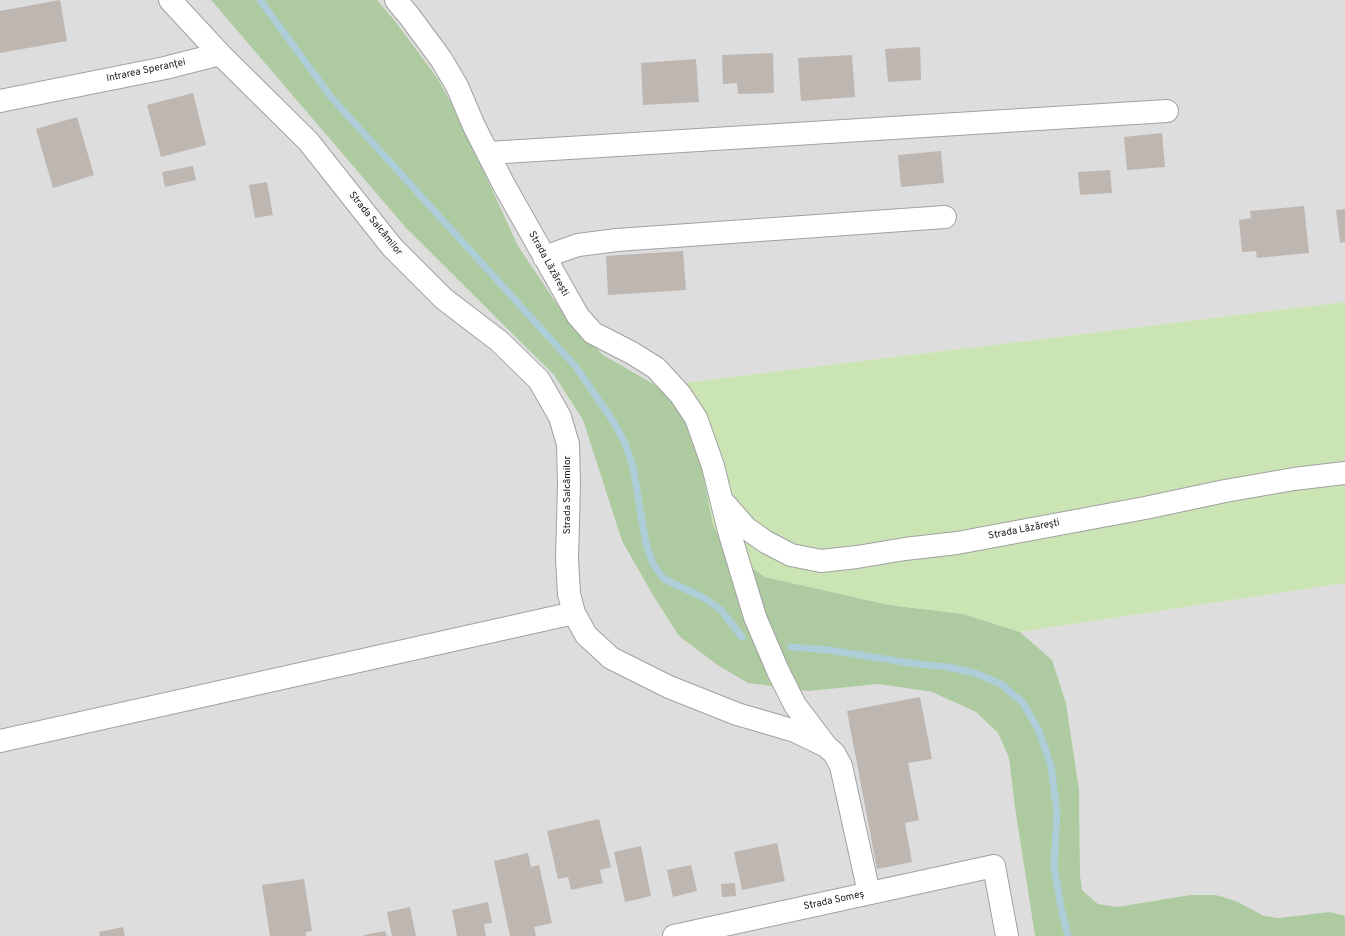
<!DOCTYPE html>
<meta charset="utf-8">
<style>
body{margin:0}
canvas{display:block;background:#f0ede8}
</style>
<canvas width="1345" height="936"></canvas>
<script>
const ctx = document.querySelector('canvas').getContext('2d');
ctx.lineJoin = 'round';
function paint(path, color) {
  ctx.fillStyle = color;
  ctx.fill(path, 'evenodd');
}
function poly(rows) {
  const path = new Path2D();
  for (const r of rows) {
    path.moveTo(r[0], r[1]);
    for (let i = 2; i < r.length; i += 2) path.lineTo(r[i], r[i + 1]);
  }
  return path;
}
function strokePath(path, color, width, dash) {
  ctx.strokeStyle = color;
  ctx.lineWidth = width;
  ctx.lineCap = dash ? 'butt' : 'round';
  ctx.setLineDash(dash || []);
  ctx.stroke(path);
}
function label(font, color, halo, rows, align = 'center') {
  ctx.font = font + ' Overpass,sans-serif';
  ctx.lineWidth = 3.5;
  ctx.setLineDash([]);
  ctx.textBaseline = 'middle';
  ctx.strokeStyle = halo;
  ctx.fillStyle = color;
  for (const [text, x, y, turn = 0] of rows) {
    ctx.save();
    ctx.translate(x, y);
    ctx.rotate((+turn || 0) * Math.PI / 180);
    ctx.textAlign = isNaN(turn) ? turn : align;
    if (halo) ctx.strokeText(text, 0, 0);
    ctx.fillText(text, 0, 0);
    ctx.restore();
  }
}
const residential = poly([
 [0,0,211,0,406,228,554,375,583,420,622,541,654,597,679,636,809,691,879,684,932,692,976,712,998,733,1009,758,1015,808,1035,936,0,936],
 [377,0,1345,0,1345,302,657,386,603,355,563,313,518,246,490,185,469,136,438,79,395,21],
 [1345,583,1345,917,1343,915,1329,912,1277,918,1263,916,1236,901,1216,895,1190,895,1117,907,1098,904,1082,890,1080,875,1079,789,1066,703,1052,660,1020,632]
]);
const grass = poly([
 [1345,302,1345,583,1020,632,963,614,889,605,765,577,724,546,713,525,699,454,657,386]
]);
const forest = poly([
 [211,0,377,0,395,21,438,79,469,136,490,185,518,246,563,313,603,355,657,386,681,411,699,454,713,525,724,547,765,577,889,605,963,614,1020,632,1052,660,1066,703,1079,789,1080,875,1082,890,1098,904,1117,907,1190,895,1216,895,1236,901,1264,916,1278,918,1329,912,1343,915,1345,917,1345,936,1035,936,1015,808,1009,758,998,733,976,712,932,692,879,684,809,691,748,683,719,666,679,636,654,597,622,541,583,420,554,375,406,228]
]);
const stream = poly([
 [260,0,331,97,576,367,613,421,625,443,633,467,646,544,653,564,664,579,704,598,721,610,742,637],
 [791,647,828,650,917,664,948,667,975,673,1001,684,1023,703,1039,731,1051,766,1057,812,1054,866,1061,908,1068,936]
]);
const building = poly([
 [60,0,67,41,0,53,0,11],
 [920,47,921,80,888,82,885,49],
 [773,53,774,93,738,94,737,83,723,84,722,55],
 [852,55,855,97,801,101,798,58],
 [696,59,699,102,643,105,641,63],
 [193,93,206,145,161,157,147,105],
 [77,117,94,175,53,188,36,129],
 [1162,133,1165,167,1127,170,1124,137],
 [941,151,944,183,901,187,898,155],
 [193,166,196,180,165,187,162,172],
 [1110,170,1112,193,1080,195,1078,172],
 [267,182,273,215,255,218,249,185],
 [1304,206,1309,253,1257,258,1256,251,1242,252,1239,220,1251,218,1250,211],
 [1345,209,1345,242,1340,243,1336,210],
 [683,251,686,290,608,295,606,256],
 [920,697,932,759,908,763,919,820,905,823,912,862,877,869,847,711],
 [599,819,611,867,600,870,603,883,571,890,568,877,558,879,547,831],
 [777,843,785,881,742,890,734,852],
 [641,846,651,896,625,902,614,852],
 [528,853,531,867,539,865,552,923,534,927,536,936,510,936,494,861],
 [691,865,697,891,673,897,667,870],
 [304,879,312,931,306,932,306,936,270,936,262,885],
 [735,883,736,896,722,897,721,884],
 [488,902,492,923,484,924,486,936,457,936,452,910],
 [410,907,416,936,392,936,387,912],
 [123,927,125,936,100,936,99,932],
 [385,931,387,936,364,936,364,935]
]);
const street = poly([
 [170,0,220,54,308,141,392,247,444,299,499,341,539,380,560,417,568,444,569,484,567,559,569,594,574,613,586,635,611,658,669,687,737,714,795,731,826,746],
 [396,0,410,17,441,59,457,86,474,126,504,185,578,316,593,333,632,353,656,368,680,394,696,418,713,466,729,531,755,617,778,671,795,705,826,746,834,753,841,766,869,893],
 [0,101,165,68,220,54],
 [488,153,1167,111],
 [544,257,578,245,617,240,945,217],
 [725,504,746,528,766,542,791,555,821,561,857,557,905,549,957,543,1145,508,1225,491,1294,479,1345,473],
 [0,741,574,613],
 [674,936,994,866,1007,936]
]);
const streetNames = [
 ["Intrarea Speranței",146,71,-12],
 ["Strada Salcâmilor",375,224,51],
 ["Strada Lăzărești",548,264,61],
 ["Strada Salcâmilor",568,495,-90],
 ["Strada Lăzărești",1024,530,-11],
 ["Strada Someș",834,901,-12]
];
paint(residential, '#dedddd');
paint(grass, '#cbe4b4');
paint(forest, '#adcaa1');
strokePath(stream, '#adced8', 7);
paint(building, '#bdb6b1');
strokePath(street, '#a1a1a1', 24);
strokePath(street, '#fff', 22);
label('10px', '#202020', '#fff', streetNames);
</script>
